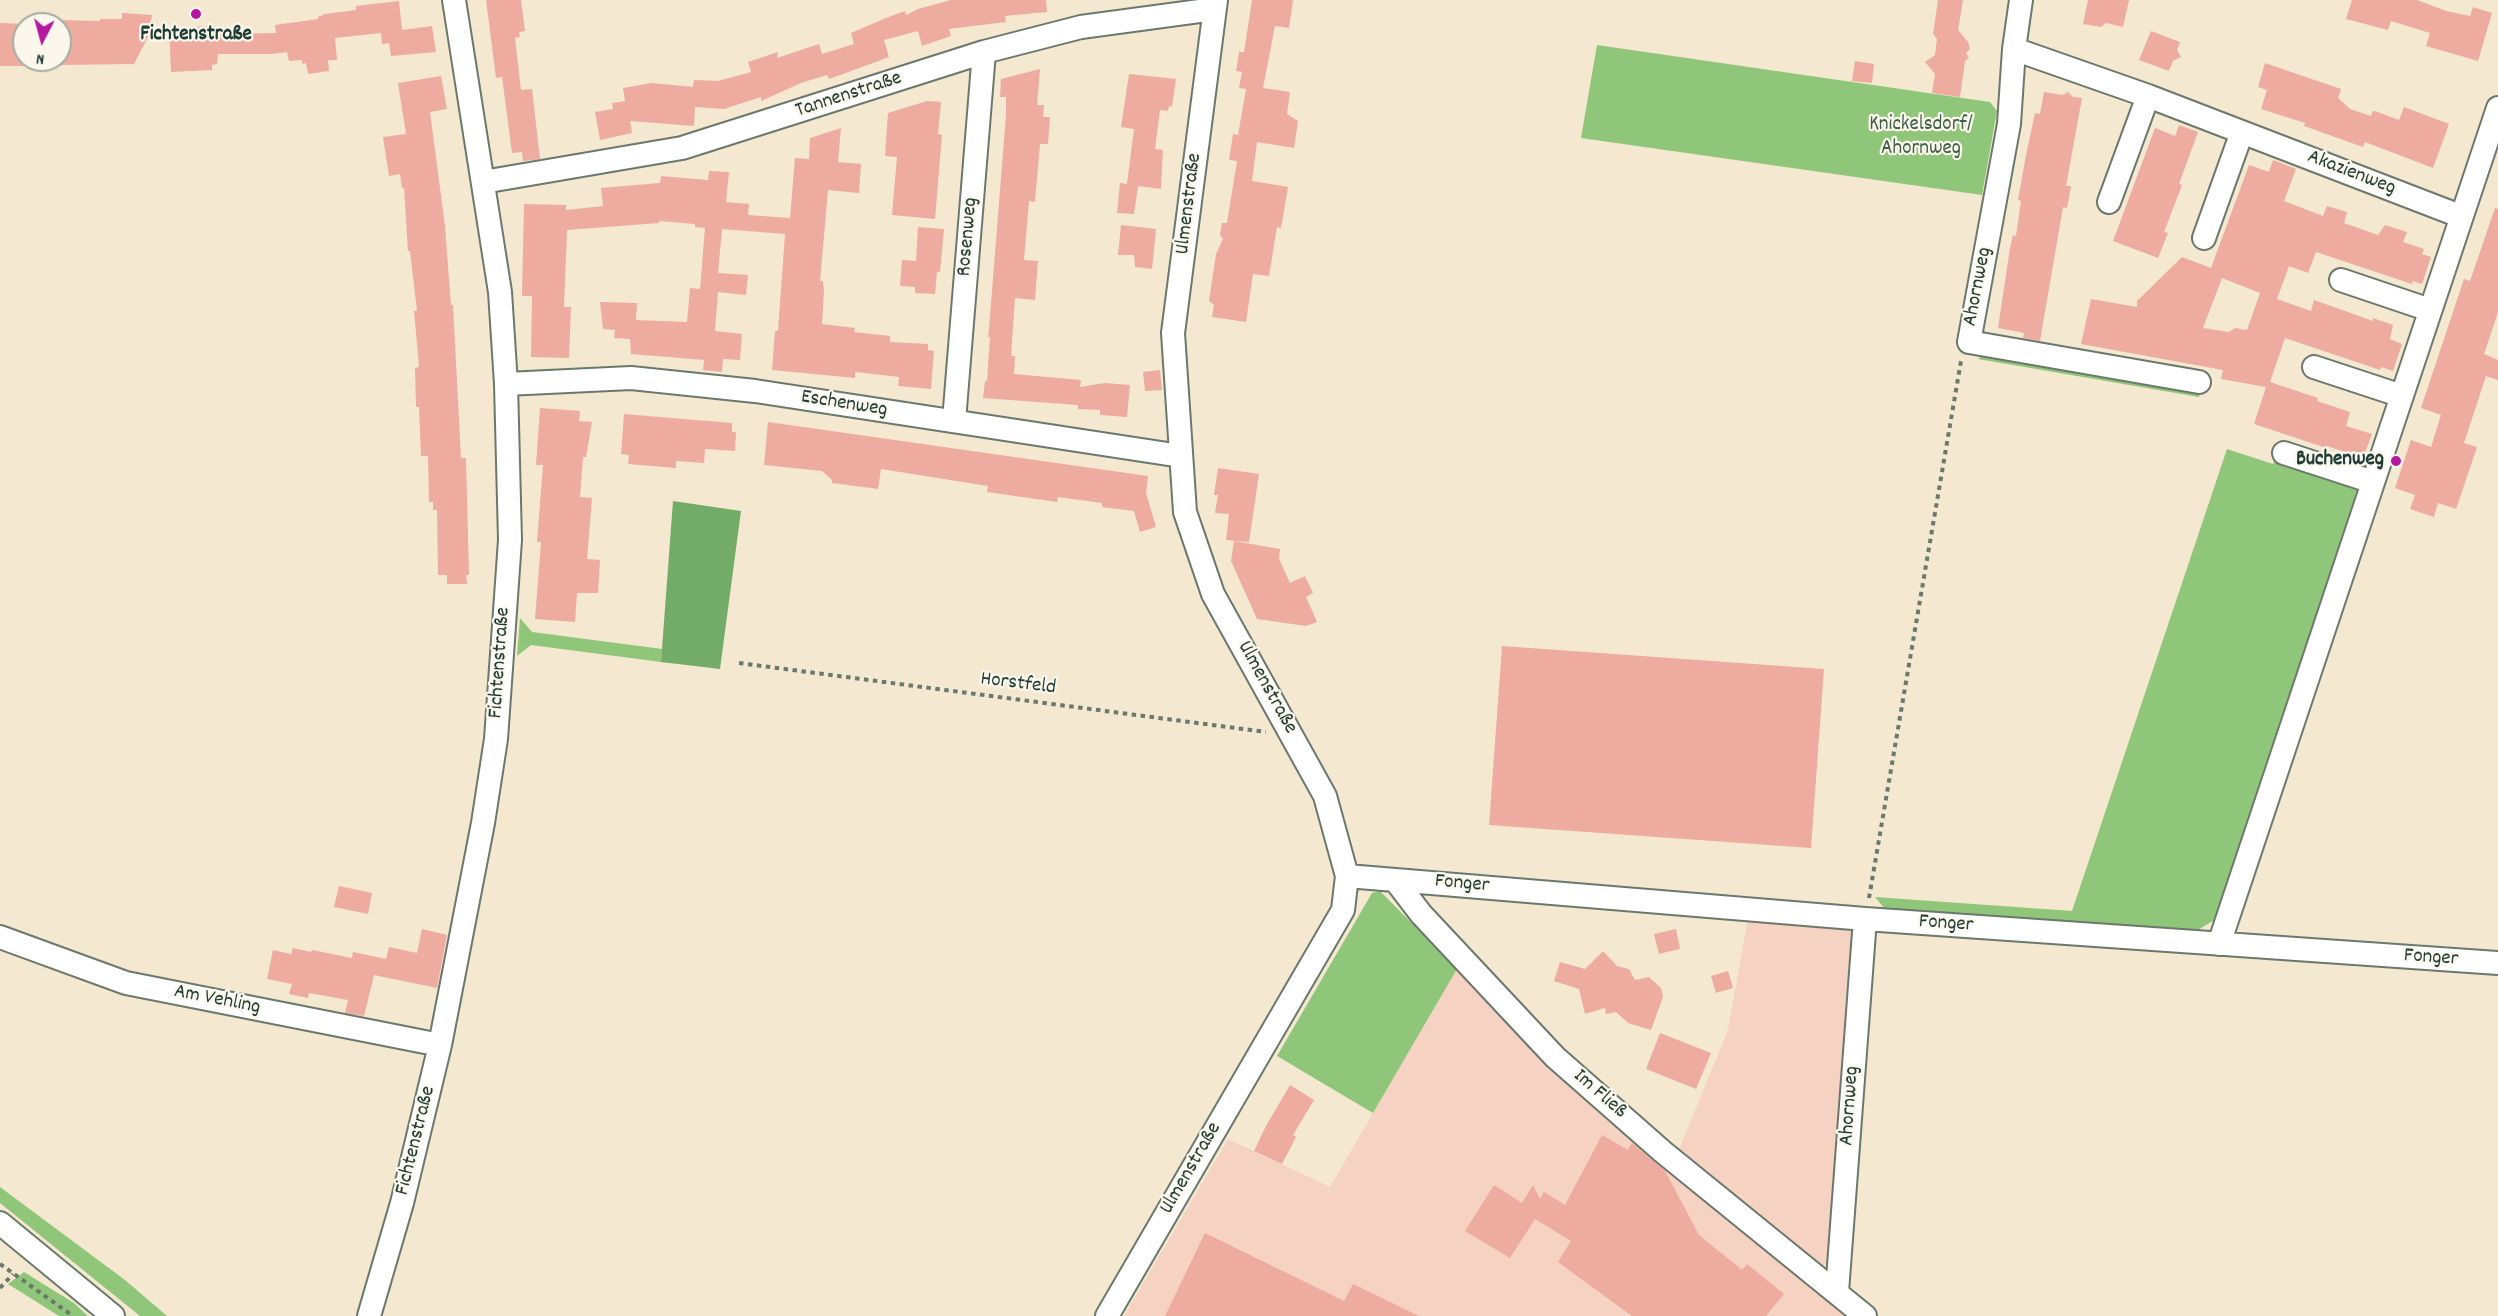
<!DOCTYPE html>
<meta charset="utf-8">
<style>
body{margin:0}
#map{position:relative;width:2498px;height:1316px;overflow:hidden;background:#f4e8d0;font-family:Dekko,sans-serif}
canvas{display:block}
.north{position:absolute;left:12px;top:12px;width:60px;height:60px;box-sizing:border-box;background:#fbf7ec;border:2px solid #a3ada2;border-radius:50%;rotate:186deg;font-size:16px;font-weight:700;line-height:24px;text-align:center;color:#1f3d34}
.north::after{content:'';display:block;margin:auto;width:21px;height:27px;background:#b5179e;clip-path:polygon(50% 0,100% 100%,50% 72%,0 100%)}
</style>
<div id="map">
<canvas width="2498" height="1316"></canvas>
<div class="north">N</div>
</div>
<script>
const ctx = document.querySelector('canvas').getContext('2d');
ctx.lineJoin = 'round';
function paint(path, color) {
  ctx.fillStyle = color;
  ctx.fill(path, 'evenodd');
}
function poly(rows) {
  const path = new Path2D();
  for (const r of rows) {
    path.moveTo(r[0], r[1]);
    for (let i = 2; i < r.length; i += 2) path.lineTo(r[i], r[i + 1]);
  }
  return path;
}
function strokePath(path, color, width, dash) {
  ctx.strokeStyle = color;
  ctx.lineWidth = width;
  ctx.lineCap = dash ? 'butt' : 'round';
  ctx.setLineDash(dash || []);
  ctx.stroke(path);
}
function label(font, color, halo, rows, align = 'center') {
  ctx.font = font + ' Dekko,sans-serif';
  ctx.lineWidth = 4.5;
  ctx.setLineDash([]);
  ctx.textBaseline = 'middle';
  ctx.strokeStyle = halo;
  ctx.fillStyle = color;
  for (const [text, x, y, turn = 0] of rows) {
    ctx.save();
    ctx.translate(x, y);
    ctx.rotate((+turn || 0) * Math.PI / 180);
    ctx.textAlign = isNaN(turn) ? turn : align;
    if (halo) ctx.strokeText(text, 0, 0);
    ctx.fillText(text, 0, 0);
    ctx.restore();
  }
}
const built = poly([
 [1748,918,1845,925,1857,939,1833,1261,1819,1267,1678,1152,1728,1030],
 [1457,969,1551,1065,1633,1139,1742,1232,1847,1316,1124,1316,1228,1139,1330,1187]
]);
const green = poly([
 [1597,45,1990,102,1997,111,1982,195,1581,138],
 [1989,351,2201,388,2199,397,1978,359],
 [2227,449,2273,464,2277,455,2354,482,2360,494,2218,918,2196,931,1885,909,1875,897,2072,911],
 [520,618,532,632,662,649,661,662,531,645,517,656],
 [1380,891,1457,969,1373,1113,1277,1056,1372,893],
 [0,1187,125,1280,167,1316,140,1316,0,1203],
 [24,1272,74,1303,88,1316,59,1316,8,1284]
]);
const forest = poly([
 [673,501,741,511,720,669,661,662]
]);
const building = poly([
 [486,0,521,0,525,31,519,32,520,37,515,38,521,90,532,89,540,159,523,161,522,152,512,153,502,77,496,78],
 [951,0,1046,0,1047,12,1005,16,1006,22,949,29,951,36,922,46,918,31,884,40,889,57,843,74,829,79,827,75,801,83,761,101,761,97,724,109,695,107,694,126,630,121,632,133,600,140,595,112,613,109,612,103,625,101,623,88,652,83,693,87,694,80,718,81,751,72,748,62,778,52,777,58,819,44,822,54,854,44,851,33,886,18,905,11,906,15,918,9],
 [1252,0,1293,0,1289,28,1275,26,1263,88,1290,92,1287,114,1298,121,1294,148,1257,142,1252,181,1288,187,1281,228,1277,227,1269,276,1253,274,1246,322,1212,317,1214,305,1209,301,1216,254,1223,239,1220,235,1222,223,1227,223,1237,161,1229,160,1233,134,1238,135,1246,89,1239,88,1242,72,1236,71,1239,52,1244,52],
 [1938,0,1963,0,1958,30,1968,42,1970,49,1966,53,1969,58,1965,61,1960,97,1932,93,1935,74,1925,62,1935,55,1937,39,1933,34],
 [2088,0,2129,0,2123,27,2106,23,2101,27,2083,24],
 [2352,0,2417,0,2446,11,2470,16,2473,7,2492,13,2478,61,2426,46,2430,33,2391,21,2388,30,2346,19],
 [399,1,402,30,432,26,436,52,391,56,389,43,382,44,381,33,335,38,337,60,328,60,329,71,308,74,306,63,302,64,302,60,289,61,287,52,272,54,218,54,217,64,212,65,212,70,171,72,169,28,215,26,215,34,276,33,275,25,318,19,318,17,325,14,356,10,356,6],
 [122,13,152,15,149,35,134,64,60,65,60,20,100,21,100,19,122,19],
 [0,23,24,24,24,66,0,66],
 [2151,31,2180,42,2177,50,2181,57,2173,61,2169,71,2139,60],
 [1855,61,1874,64,1872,83,1852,81],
 [2265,63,2341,89,2338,98,2350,109,2371,116,2372,112,2375,111,2399,120,2404,107,2449,124,2433,168,2365,142,2363,147,2349,142,2304,126,2305,123,2261,109,2267,90,2258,87],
 [1040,69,1037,105,1044,105,1043,117,1050,117,1048,144,1040,144,1035,202,1029,201,1024,260,1038,261,1035,300,1015,298,1011,356,1015,356,1014,374,1081,380,1080,387,1105,383,1130,385,1127,417,1100,415,1100,410,1078,409,1078,405,983,398,985,381,987,381,990,337,988,337,989,328,1006,115,1006,97,1000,97,1001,79],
 [1129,74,1176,79,1172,107,1169,106,1168,111,1160,110,1155,149,1163,150,1161,189,1138,186,1134,214,1117,213,1120,183,1127,184,1134,129,1121,127],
 [441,76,447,109,430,112,445,226,451,305,453,305,461,458,466,458,469,575,466,575,467,584,447,584,447,575,438,575,437,510,433,510,433,502,429,502,428,456,421,456,419,407,416,407,415,368,419,367,414,311,417,311,410,251,408,251,404,188,402,188,400,174,389,176,383,137,406,134,398,83],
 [2044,92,2063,95,2068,92,2073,97,2082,98,2066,186,2071,186,2067,208,2063,207,2040,341,2023,338,2024,333,1998,328,2010,248,2013,235,2016,236,2021,201,2018,200,2026,155,2035,113,2040,114],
 [927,101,941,102,938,134,942,135,935,219,892,215,897,157,885,156,888,113],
 [2179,125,2198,132,2179,184,2182,185,2164,232,2168,233,2158,258,2113,241,2155,128,2175,136],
 [841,128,838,162,861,164,859,193,828,190,820,281,823,281,824,291,822,324,855,328,854,332,890,336,890,342,928,344,928,350,934,351,931,389,898,386,899,377,855,372,855,378,772,370,775,331,778,331,785,234,722,229,718,273,748,275,746,295,718,292,715,331,742,334,740,360,723,359,722,372,703,370,704,360,631,354,630,339,614,338,615,330,603,329,600,302,637,303,636,320,687,322,690,288,700,289,705,228,695,227,695,224,659,221,659,223,567,230,564,307,571,307,569,358,531,357,532,296,522,296,524,204,566,205,566,210,603,206,601,188,660,183,661,176,708,180,709,171,729,172,726,202,749,204,748,215,790,218,795,158,809,159,810,138],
 [2273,160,2296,169,2284,201,2323,216,2327,206,2347,212,2344,223,2378,235,2385,225,2407,232,2403,242,2424,249,2422,254,2431,257,2422,284,2413,281,2412,284,2316,252,2308,273,2289,266,2277,299,2311,311,2314,300,2373,321,2373,318,2393,325,2390,339,2402,344,2393,371,2381,367,2380,370,2285,338,2270,382,2318,398,2317,401,2350,412,2346,426,2372,434,2364,455,2352,451,2351,454,2327,446,2326,448,2254,424,2266,387,2221,379,2223,370,2081,344,2091,299,2137,307,2137,301,2182,257,2211,268,2249,165,2269,172],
 [2222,278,2260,293,2247,330,2235,328,2229,332,2203,328],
 [2495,208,2498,209,2498,312,2484,354,2498,360,2498,380,2486,376,2464,443,2477,447,2456,509,2438,503,2434,517,2410,509,2415,495,2395,488,2411,440,2431,447,2441,415,2421,408,2464,279,2470,281],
 [1121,225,1156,229,1152,269,1135,267,1134,255,1118,255],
 [918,227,944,229,940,272,937,272,935,294,915,293,915,287,900,286,902,260,916,261],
 [1160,370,1162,390,1145,391,1143,372],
 [540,408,580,411,579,421,592,422,586,457,583,457,580,497,592,498,587,559,600,560,598,593,577,593,575,622,535,619,541,542,537,542,543,465,536,465],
 [624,414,732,423,732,432,736,432,735,451,705,449,704,463,676,461,676,468,628,464,629,455,621,454],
 [768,422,1148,476,1146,493,1156,527,1140,532,1134,511,1102,507,1102,503,1058,497,1057,502,987,492,988,486,881,469,878,489,832,483,832,480,822,471,764,465],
 [1218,468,1259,474,1249,542,1226,540,1229,514,1215,513,1218,495,1214,495],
 [1234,541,1280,549,1279,559,1290,583,1305,576,1313,593,1306,597,1317,622,1306,626,1257,619,1231,561],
 [1502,646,1824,669,1811,848,1489,825],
 [339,886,372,893,368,914,334,907],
 [422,929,447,935,437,988,374,975,364,1016,345,1013,348,1000,309,993,308,998,289,994,292,984,267,979,273,950,291,954,293,948,311,952,312,950,352,958,353,952,386,959,389,947,417,953],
 [1676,929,1680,949,1659,954,1654,934],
 [1603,951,1617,966,1629,969,1635,980,1649,977,1661,988,1663,997,1651,1030,1628,1023,1616,1012,1606,1014,1605,1008,1585,1014,1579,989,1554,981,1560,962,1585,969],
 [1728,971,1733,988,1716,993,1711,976],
 [1660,1033,1711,1053,1696,1089,1646,1069],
 [1290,1085,1314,1100,1293,1135,1296,1137,1282,1164,1254,1151,1266,1126],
 [1602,1135,1628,1150,1632,1143,1665,1171,1699,1235,1742,1270,1747,1264,1784,1294,1766,1316,1632,1316,1558,1262,1571,1241,1535,1219,1510,1258,1465,1231,1494,1185,1522,1203,1533,1185,1540,1199,1544,1192,1565,1205],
 [1205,1233,1344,1301,1353,1284,1419,1316,1165,1316]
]);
const path = poly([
 [739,663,1266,732],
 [1869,898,1961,361],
 [0,1264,73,1316],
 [0,1288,13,1274]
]);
const minor = poly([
 [2021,0,2014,49,2009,124,1969,342,2199,382],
 [2014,49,2148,96,2460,216],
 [483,182,682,148,984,52,1081,27,1214,9],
 [2109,202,2148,96],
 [2204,238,2242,132],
 [2341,280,2430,310],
 [2314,367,2402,396],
 [506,384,631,378,755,391,1181,456],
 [954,421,984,52],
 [2284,453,2373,482],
 [1347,876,1865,919,2498,963],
 [1395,880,1421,914,1555,1057,1663,1152,1865,1316],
 [0,937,126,983,440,1045],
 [2219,944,2498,108],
 [0,1223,113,1316],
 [1837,1292,1865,919],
 [369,1316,402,1203,440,1045,483,823,496,739,510,540,506,384,500,292,454,0],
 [1107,1316,1343,910,1347,876,1325,796,1213,594,1185,512,1173,333,1216,0]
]);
const markers = [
 [196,14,6,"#b5179e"],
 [2396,461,6,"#b5179e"]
];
const poiNames = [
 ["Fichtenstraße",196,36],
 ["Buchenweg",2384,461,"right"]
];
const streetNames = [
 ["Tannenstraße",849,96,-18],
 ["Akazienweg",2351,174,21],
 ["Ulmenstraße",1190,204,-83],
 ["Rosenweg",969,237,-85],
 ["Ahornweg",1979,287,-79],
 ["Eschenweg",844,405,9],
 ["Fichtenstraße",501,663,-86],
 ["Horstfeld",1018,685,7],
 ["Ulmenstraße",1266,688,61],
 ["Fonger",1462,885,5],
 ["Fonger",1946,925,4],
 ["Fonger",2431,959,4],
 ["Am Vehling",217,1001,11],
 ["Im Fließ",1599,1095,41],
 ["Ahornweg",1851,1106,-86],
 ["Fichtenstraße",417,1141,-76],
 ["Ulmenstraße",1192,1169,-60]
];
const parkNames = [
 ["Knickelsdorf/",1921,126],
 ["Ahornweg",1921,150]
];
paint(built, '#f5d2c2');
paint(green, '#8fc679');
paint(forest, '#73ab69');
paint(building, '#eeaba0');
strokePath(minor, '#6a796b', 26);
strokePath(path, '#6a796b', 4, [4.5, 4.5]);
strokePath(minor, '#fff', 22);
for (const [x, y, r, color] of markers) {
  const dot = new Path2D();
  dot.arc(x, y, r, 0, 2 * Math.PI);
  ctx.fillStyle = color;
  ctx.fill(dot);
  strokePath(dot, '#fbf7ec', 2);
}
label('bold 21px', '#1f3d34', '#fbf7ec', poiNames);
label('21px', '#1f3d34', '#fbf7ec', streetNames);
label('21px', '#3b5f45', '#fbf7ec', parkNames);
</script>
